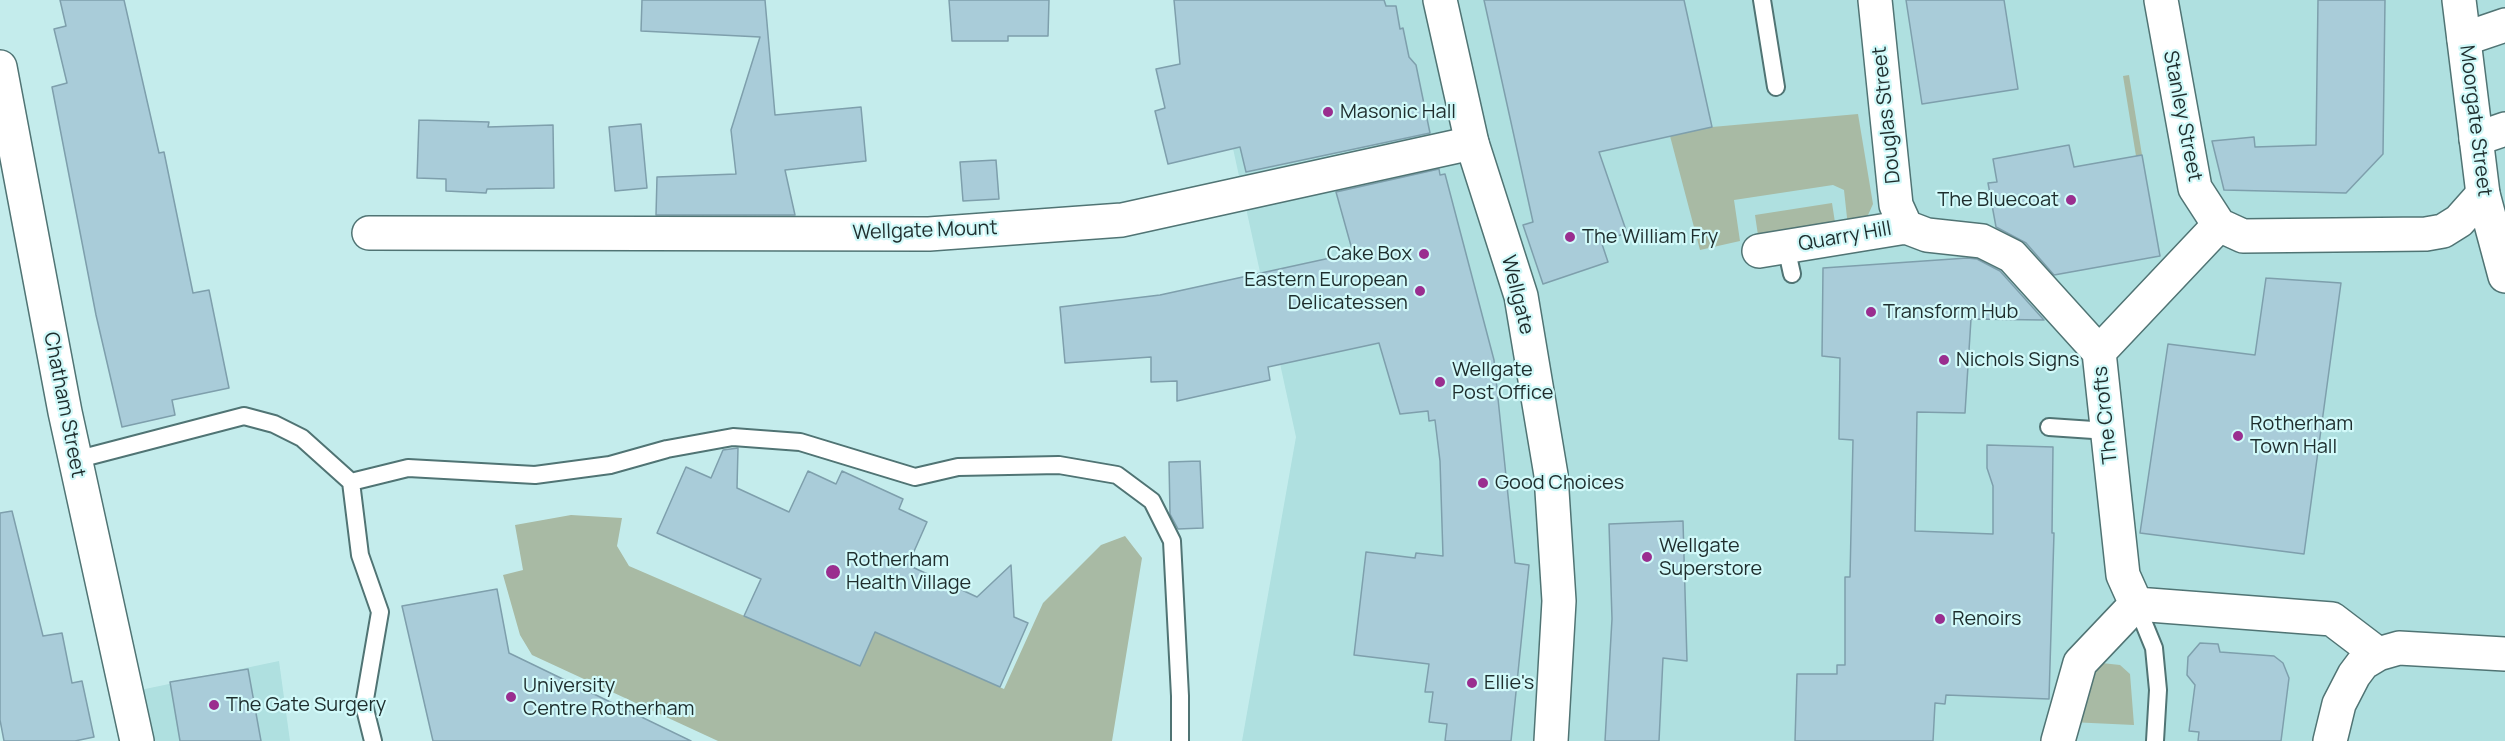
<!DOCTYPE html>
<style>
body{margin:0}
canvas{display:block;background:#c4ecec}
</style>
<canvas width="2505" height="741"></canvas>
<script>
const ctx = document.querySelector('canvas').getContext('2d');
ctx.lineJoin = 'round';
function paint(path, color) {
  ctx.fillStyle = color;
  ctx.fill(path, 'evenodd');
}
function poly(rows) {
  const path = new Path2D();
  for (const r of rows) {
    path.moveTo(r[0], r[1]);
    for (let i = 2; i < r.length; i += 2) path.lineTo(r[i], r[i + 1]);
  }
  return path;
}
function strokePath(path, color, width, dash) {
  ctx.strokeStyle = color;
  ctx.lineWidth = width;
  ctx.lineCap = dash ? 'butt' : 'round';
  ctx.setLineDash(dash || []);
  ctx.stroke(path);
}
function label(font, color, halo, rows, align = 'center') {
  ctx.font = font + ' Manrope,sans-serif';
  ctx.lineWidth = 4.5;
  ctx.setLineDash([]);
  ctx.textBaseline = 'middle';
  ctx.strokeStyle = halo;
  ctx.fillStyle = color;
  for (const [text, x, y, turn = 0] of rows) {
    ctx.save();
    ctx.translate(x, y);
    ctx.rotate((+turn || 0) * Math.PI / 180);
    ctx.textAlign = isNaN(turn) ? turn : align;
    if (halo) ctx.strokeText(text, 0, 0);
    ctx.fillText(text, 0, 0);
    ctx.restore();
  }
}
const built = poly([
 [1204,0,2505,0,2505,741,1242,741,1296,437,1206,25],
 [279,661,290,741,137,741,126,693]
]);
const green = poly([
 [2129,75,2142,155,2136,156,2123,76],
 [1858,114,1873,204,1864,224,1848,227,1844,190,1833,185,1734,200,1740,241,1700,250,1670,136,1712,127],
 [1832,203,1836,229,1759,242,1755,215],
 [571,515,622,518,617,546,629,566,860,666,875,632,1004,689,1043,603,1101,545,1125,536,1142,558,1112,741,718,741,532,655,520,635,503,575,523,570,515,525],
 [2102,663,2120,665,2130,674,2134,725,2070,722,2094,665]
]);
const building = poly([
 [60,0,124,0,159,153,164,152,193,293,209,290,229,388,172,400,175,415,122,427,96,315,52,87,67,83,54,29,66,26,60,0],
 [642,0,765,0,775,115,861,107,866,161,785,170,795,215,656,215,657,177,736,174,731,130,760,37,641,31,642,0],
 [949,0,1049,0,1048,36,1008,36,1008,41,952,41,949,0],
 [1174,0,1384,0,1386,6,1396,6,1400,29,1403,28,1409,57,1416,65,1430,133,1246,172,1240,147,1168,164,1155,111,1165,108,1156,69,1180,64,1174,0],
 [1484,0,1684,0,1712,127,1599,152,1627,233,1601,241,1608,262,1543,284,1523,225,1533,222,1484,0],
 [1906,0,2004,0,2018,89,1922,104,1906,0],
 [2318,0,2385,0,2383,154,2346,193,2224,190,2212,141,2254,137,2255,147,2316,145,2318,0],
 [419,120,489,122,488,127,553,125,554,188,487,189,486,193,446,191,446,179,417,178,419,120],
 [641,124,647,188,615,191,609,127,641,124],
 [2069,145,2074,167,2142,155,2160,256,2054,275,2026,243,1996,227,1988,183,1997,182,1993,159,2069,145],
 [996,160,999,199,963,201,960,162,996,160],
 [1439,169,1440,175,1445,174,1494,360,1515,563,1529,565,1511,741,1445,741,1447,724,1429,722,1433,692,1425,692,1429,664,1354,655,1366,552,1415,558,1416,553,1443,556,1440,461,1435,420,1429,421,1428,411,1400,414,1379,343,1268,367,1270,380,1177,401,1177,381,1151,382,1151,357,1065,363,1060,307,1160,295,1353,253,1336,192,1439,169],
 [1967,258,1977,259,2000,271,2044,320,1971,319,1965,413,1917,412,1915,531,1993,534,1993,486,1987,468,1987,445,2053,447,2052,533,2054,533,2049,699,1946,695,1945,704,1935,703,1933,741,1795,741,1797,674,1837,674,1837,665,1845,665,1845,577,1850,577,1853,440,1839,439,1840,358,1822,356,1823,268,1967,258],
 [2266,278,2341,283,2304,554,2140,533,2168,344,2255,355,2266,278],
 [738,448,737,488,789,512,808,471,836,484,842,471,903,499,899,509,927,522,908,565,977,597,1011,565,1014,617,1028,623,1000,687,875,632,860,666,744,616,761,579,657,533,686,467,711,478,723,450,738,448],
 [1200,461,1203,528,1178,529,1170,514,1169,462,1200,461],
 [12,511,43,636,62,633,72,683,82,681,94,737,75,741,4,741,0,720,0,513,12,511],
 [1683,521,1687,661,1663,658,1659,741,1605,741,1612,619,1609,524,1683,521],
 [497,589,509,653,691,741,433,741,402,606,497,589],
 [2200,643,2218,644,2220,652,2274,656,2283,663,2289,678,2281,741,2198,741,2199,732,2189,731,2195,685,2187,675,2188,657,2200,643],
 [248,669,261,741,180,741,170,682,248,669]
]);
const service = poly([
 [1762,0,1776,87],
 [1786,247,1792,274],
 [2049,427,2108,431],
 [75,460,244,416,274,424,302,438,351,482,360,555,380,612,364,705,373,741],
 [351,482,408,468,535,475,610,465,667,449,733,437,800,442,915,477,958,467,1059,465,1117,475,1152,501,1172,541,1180,696,1180,741],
 [2136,604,2154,648,2158,690,2155,741]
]);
const minor = poly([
 [1875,0,1896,205,1906,227],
 [2161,0,2195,188,2219,225,2243,236,2426,234,2443,231,2459,221,2483,194],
 [2464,39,2505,25],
 [0,67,65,412,137,741],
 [2476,139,2505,129],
 [2219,225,2099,352,2123,575,2136,604,2332,619,2378,654],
 [369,233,929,234,1122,220,1472,143],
 [1759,251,1906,227,1927,235,1982,241,2012,256,2099,352],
 [2058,741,2080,663,2136,604],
 [2330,741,2339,704,2354,675,2363,663,2378,654,2399,648,2505,654]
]);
const tertiary = poly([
 [1440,0,1472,143,1521,296,1551,475,1559,601,1551,741],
 [2459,0,2483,194,2505,276]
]);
const markers = [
 [1328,112,6,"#9a2e8f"],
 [2071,200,6,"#9a2e8f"],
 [1570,237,6,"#9a2e8f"],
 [1424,254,6,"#9a2e8f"],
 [1420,291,6,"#9a2e8f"],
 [1871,312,6,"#9a2e8f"],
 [1944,360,6,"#9a2e8f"],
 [1440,382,6,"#9a2e8f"],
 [2238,436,6,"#9a2e8f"],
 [1483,483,6,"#9a2e8f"],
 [1647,557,6,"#9a2e8f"],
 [833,572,8,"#9a2e8f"],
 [1940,619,6,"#9a2e8f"],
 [1472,683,6,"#9a2e8f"],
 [511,697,6,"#9a2e8f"],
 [214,705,6,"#9a2e8f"]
];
const poiNames = [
 ["Masonic Hall",1340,112],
 ["The Bluecoat",2059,200,"right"],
 ["The William Fry",1582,237],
 ["Cake Box",1412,254,"right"],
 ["Eastern European",1408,280,"right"],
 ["Delicatessen",1408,303,"right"],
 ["Transform Hub",1883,312],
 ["Nichols Signs",1956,360],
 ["Wellgate",1452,370],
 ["Post Office",1452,393],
 ["Rotherham",2250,424],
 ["Town Hall",2250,447],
 ["Good Choices",1495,483],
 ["Wellgate",1659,546],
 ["Superstore",1659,569],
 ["Rotherham",846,560],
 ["Health Village",846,583],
 ["Renoirs",1952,619],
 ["Ellie's",1484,683],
 ["University",523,686],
 ["Centre Rotherham",523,709],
 ["The Gate Surgery",226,705]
];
const streetNames = [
 ["Douglas Street",1887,115,-96],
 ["Stanley Street",2182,116,79],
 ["Moorgate Street",2475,121,83],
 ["Wellgate Mount",925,231,-2],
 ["Quarry Hill",1845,237,-10],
 ["Wellgate",1517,295,76],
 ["Chatham Street",64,405,79],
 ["The Crofts",2106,415,-96]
];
paint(built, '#afe0e0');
paint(green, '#a8baa4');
paint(building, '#a9ccd9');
strokePath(building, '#7e9fac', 1.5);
strokePath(service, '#507474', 20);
strokePath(minor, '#507474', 36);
strokePath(tertiary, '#507474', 36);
strokePath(service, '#fff', 16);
strokePath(minor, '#fff', 33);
strokePath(tertiary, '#fff', 33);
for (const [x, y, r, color] of markers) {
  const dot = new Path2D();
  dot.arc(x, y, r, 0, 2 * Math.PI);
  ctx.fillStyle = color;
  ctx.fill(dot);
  strokePath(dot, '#d1f9f9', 2);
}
label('20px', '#1e2d2d', '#d1f9f9', poiNames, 'left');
label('20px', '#1e2d2d', '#d1f9f9', streetNames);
</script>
